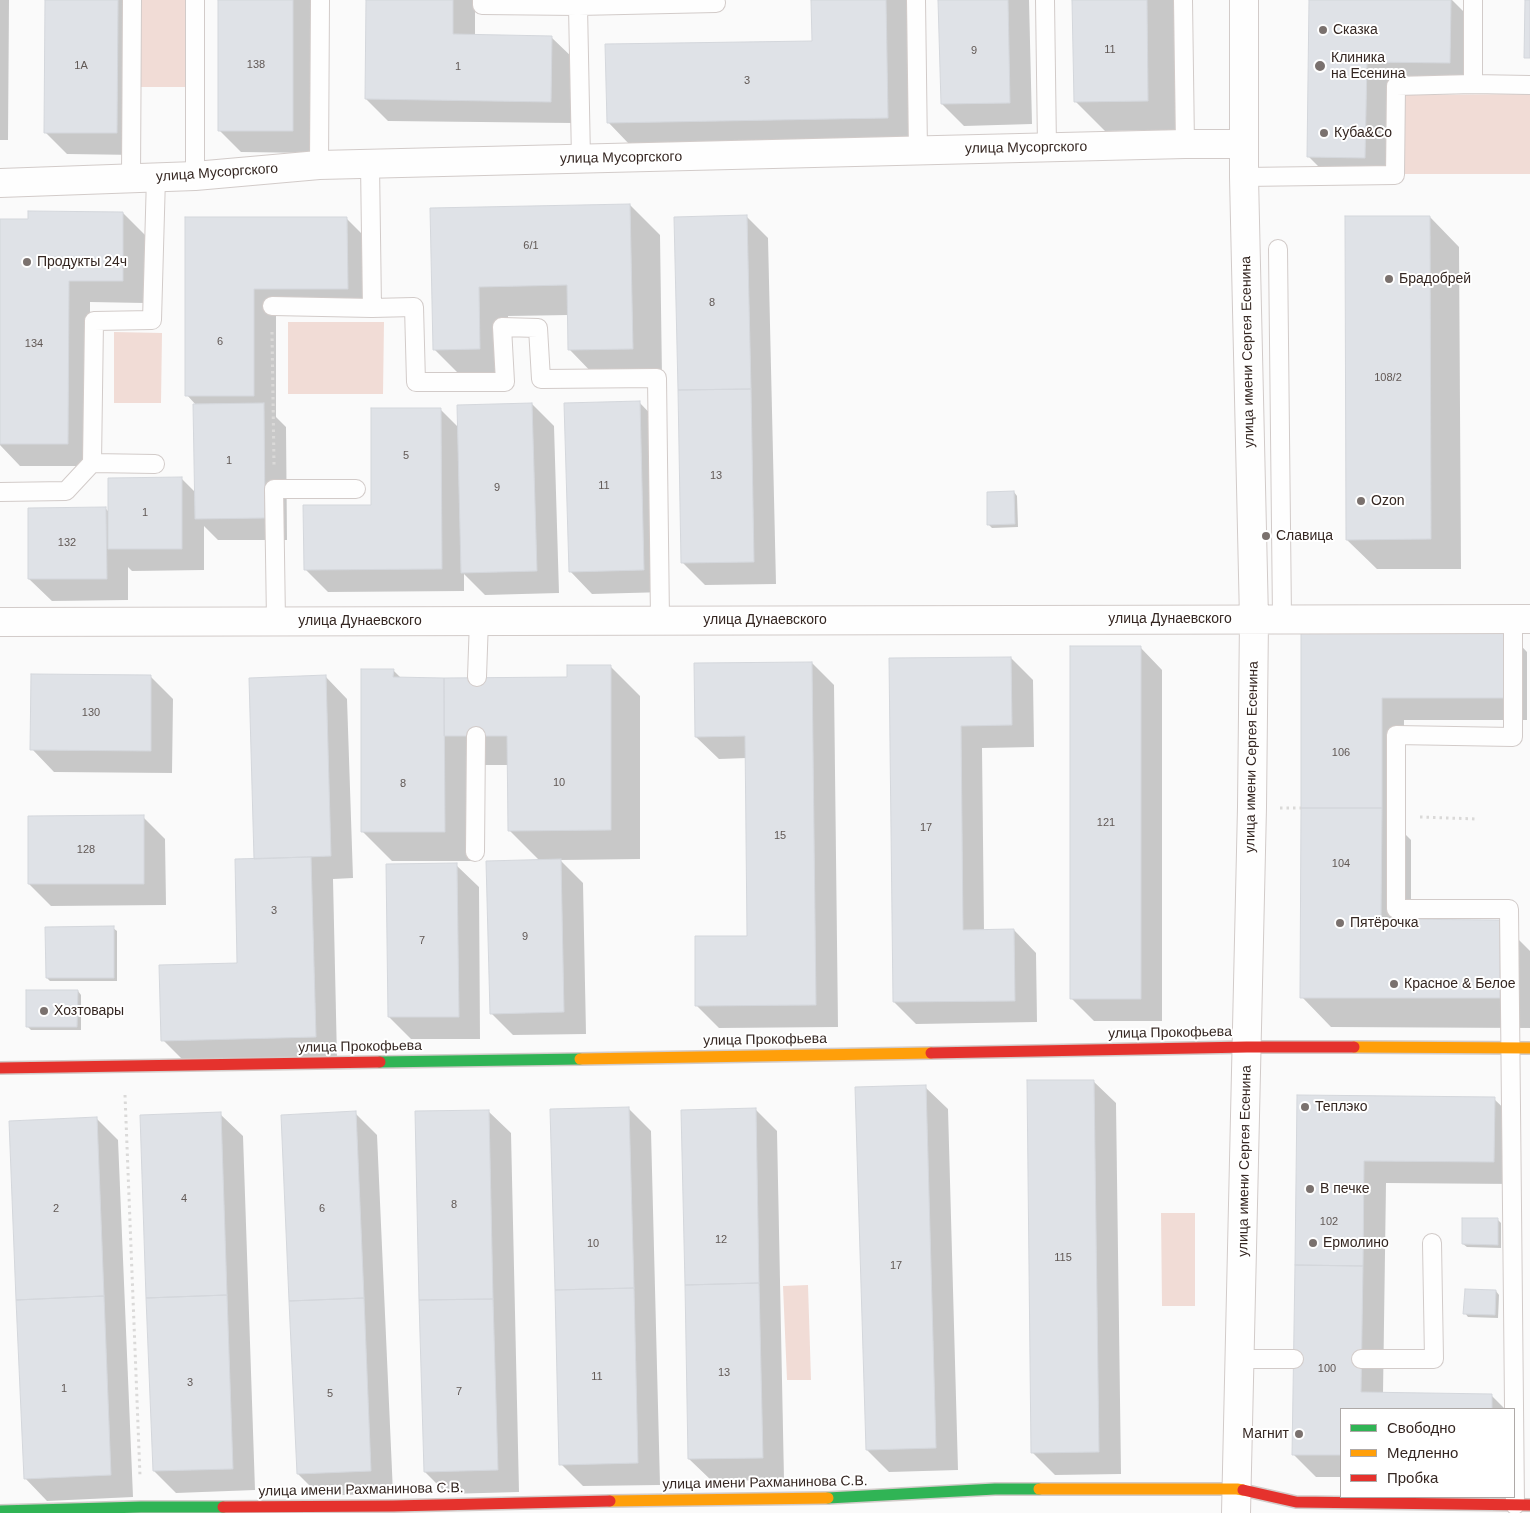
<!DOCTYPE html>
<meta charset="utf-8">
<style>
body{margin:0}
#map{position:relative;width:1530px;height:1513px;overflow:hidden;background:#fafafa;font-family:Helvetica,sans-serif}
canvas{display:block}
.legend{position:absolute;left:1340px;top:1408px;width:175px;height:90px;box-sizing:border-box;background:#fff;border:1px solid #aea9a7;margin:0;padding:6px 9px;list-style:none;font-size:15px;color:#352722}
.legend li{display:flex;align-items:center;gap:10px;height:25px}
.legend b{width:25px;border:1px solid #aea9a7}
</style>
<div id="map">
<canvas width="1530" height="1513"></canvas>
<ul class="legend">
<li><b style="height:6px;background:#30b455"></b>Свободно</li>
<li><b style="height:6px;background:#ff9f0a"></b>Медленно</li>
<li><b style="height:6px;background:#e5322d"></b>Пробка</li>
</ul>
</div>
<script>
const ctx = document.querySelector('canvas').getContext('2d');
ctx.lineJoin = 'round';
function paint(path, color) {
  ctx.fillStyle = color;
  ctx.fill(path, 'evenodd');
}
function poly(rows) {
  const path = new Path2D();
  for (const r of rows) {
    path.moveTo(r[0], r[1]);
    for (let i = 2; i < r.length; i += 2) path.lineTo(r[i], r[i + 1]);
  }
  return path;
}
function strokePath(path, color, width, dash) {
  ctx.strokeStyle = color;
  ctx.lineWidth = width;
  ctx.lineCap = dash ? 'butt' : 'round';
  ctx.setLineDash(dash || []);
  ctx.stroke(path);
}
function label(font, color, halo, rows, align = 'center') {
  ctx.font = font + ' Helvetica,sans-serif';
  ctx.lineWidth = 4;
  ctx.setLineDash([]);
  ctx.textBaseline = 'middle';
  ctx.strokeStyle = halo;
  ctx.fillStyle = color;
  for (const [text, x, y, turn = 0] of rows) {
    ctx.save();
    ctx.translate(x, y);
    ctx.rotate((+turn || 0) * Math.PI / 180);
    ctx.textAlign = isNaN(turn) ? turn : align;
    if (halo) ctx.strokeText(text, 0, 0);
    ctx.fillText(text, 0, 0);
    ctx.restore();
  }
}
const green = poly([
 [139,0,186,0,186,87,139,87],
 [1530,94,1530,174,1403,174,1402,95],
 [288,322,384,322,383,394,288,394],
 [114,332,162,333,161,403,114,403],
 [1161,1213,1195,1213,1195,1306,1162,1306],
 [808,1285,811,1380,787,1380,783,1286]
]);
const shadow = poly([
 [0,0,9,0,8,140,0,140],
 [46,0,139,0,139,155,67,154,45,132],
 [220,0,315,0,314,153,241,152,219,130],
 [368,0,475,0,475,35,551,37,574,59,572,123,388,121,366,99],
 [813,0,907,0,910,140,630,145,608,122,813,42],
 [940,0,1029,0,1032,124,964,126,942,104],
 [1073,0,1175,0,1178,130,1105,131,1075,101],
 [1310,0,1452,0,1473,21,1471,85,1388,84,1386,180,1331,179,1308,156],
 [630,205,660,235,662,379,599,380,570,350,569,315,508,316,510,379,464,379,434,349,432,209],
 [123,213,145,235,145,303,90,302,90,466,20,466,0,445,0,220,29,220],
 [746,216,768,238,776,584,705,585,683,563],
 [1430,217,1459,247,1461,569,1377,569,1347,540],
 [186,219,347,219,369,241,369,311,276,311,276,417,286,427,287,540,218,540,204,526,204,570,132,571,128,567,128,600,52,601,29,579,106,509,109,512,181,478,196,493,196,405,187,395],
 [639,402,661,425,666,592,592,594,570,571],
 [532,404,554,426,559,593,485,595,464,574,464,591,328,592,305,569,373,506,440,409,459,428],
 [1014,492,1017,496,1018,527,992,528,988,524],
 [1303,629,1505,629,1527,652,1527,720,1404,720,1403,832,1411,840,1411,920,1500,921,1530,951,1530,1028,1331,1027,1302,997],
 [1140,647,1162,670,1162,1021,1094,1021,1072,999],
 [1011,658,1033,680,1034,747,982,748,984,931,1014,930,1036,953,1037,1022,916,1024,894,1002,891,659],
 [812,663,834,685,838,1027,719,1028,697,1006,749,937,747,758,719,759,696,737],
 [610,666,640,696,640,859,560,860,583,883,586,1034,513,1035,491,1013,540,861,509,830,509,765,474,765,474,861,392,861,362,831,393,670,402,679,568,679],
 [325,676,347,699,353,878,333,879,337,1059,185,1062,163,1040,238,964,256,860],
 [151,677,173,699,172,773,54,772,32,749],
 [143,817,165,839,166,905,51,906,29,884],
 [456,865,479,887,480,1039,411,1039,389,1017],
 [113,928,117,931,117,981,50,981,47,978],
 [78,991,81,995,81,1030,31,1030,27,1026],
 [1093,1081,1116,1103,1121,1474,1055,1475,1033,1453],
 [925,1087,948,1109,958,1470,889,1472,867,1450],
 [1298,1096,1494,1099,1517,1121,1516,1184,1386,1183,1383,1394,1491,1395,1505,1409,1341,1409,1341,1477,1316,1477,1293,1454],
 [629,1109,651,1131,660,1485,583,1486,561,1464],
 [755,1109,777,1131,784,1480,712,1481,689,1459],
 [488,1111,511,1133,519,1492,447,1494,425,1472],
 [355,1113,377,1135,393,1493,320,1496,298,1474],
 [220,1114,243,1136,255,1490,176,1493,154,1471],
 [96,1118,118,1140,133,1497,47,1501,25,1478],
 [1497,1219,1501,1223,1501,1248,1467,1247,1463,1244],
 [1496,1291,1499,1295,1498,1318,1468,1317,1465,1313]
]);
const building = poly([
 [45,0,118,0,117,133,44,133,45,0],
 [218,0,293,0,293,131,218,131,218,0],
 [366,0,453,0,453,34,552,36,551,102,365,99,366,0],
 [811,0,886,0,888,118,607,123,605,44,812,41,811,0],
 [938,0,1008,0,1010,103,941,104,938,0],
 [1072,0,1147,0,1148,101,1074,102,1072,0],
 [1309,0,1451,0,1450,63,1367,62,1365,158,1307,157,1309,0],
 [1525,0,1530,0,1530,58,1524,58,1525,0],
 [630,204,633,349,568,350,567,285,479,287,480,349,433,350,430,208,630,204],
 [28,211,123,212,123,281,69,281,68,444,0,444,0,219,28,219,28,211],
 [747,215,751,389,678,390,674,217,747,215],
 [1345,216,1430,216,1431,539,1346,540,1345,216],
 [185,217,347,217,348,289,254,289,254,396,185,396,185,217],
 [751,389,754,562,681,563,678,390,751,389],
 [640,401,644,570,569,572,564,403,640,401],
 [264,403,265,518,195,519,193,404,264,403],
 [532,403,537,571,461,573,457,405,532,403],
 [371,408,441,408,442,569,304,570,303,505,371,505,371,408],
 [182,477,182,549,108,549,108,478,182,477],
 [1014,491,1015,524,987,525,987,492,1014,491],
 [106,507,107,579,28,579,28,508,106,507],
 [1301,628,1505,628,1506,698,1382,698,1382,808,1301,808,1301,628],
 [1070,646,1141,646,1141,999,1070,999,1070,646],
 [1011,657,1012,725,961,726,963,930,1014,929,1015,1001,893,1002,889,658,1011,657],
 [812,662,816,1005,695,1006,695,936,747,936,745,736,695,737,694,663,812,662],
 [567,665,611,665,611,830,508,831,507,736,444,736,444,678,567,677,567,665],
 [361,669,394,669,393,677,444,678,445,832,361,832,361,669],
 [31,674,151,675,151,751,30,750,31,674],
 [326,675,331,856,254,859,249,678,326,675],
 [1301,808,1382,808,1381,919,1500,920,1500,998,1300,998,1301,808],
 [144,815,144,884,28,884,28,816,144,815],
 [311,857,316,1037,161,1041,159,965,237,963,235,859,311,857],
 [561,859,564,1012,490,1014,486,861,561,859],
 [457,863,459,1017,388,1017,386,864,457,863],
 [114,926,114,978,46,978,45,927,114,926],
 [26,990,78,990,77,1027,26,1027,26,990],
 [1027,1080,1094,1080,1099,1452,1031,1453,1027,1080],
 [926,1085,936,1448,866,1450,855,1087,926,1085],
 [1297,1095,1495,1097,1494,1162,1364,1161,1363,1266,1295,1265,1297,1095],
 [629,1107,634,1288,555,1290,550,1109,629,1107],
 [756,1108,759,1283,685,1285,681,1110,756,1108],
 [489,1110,493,1299,419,1300,415,1111,489,1110],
 [356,1111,364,1298,289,1301,281,1115,356,1111],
 [221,1112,227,1295,146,1298,140,1115,221,1112],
 [97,1117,104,1296,16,1300,9,1121,97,1117],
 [1462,1218,1498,1218,1498,1245,1462,1244,1462,1218],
 [1295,1265,1363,1266,1361,1392,1492,1394,1492,1409,1341,1409,1341,1455,1292,1455,1295,1265],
 [759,1283,763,1458,688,1459,685,1285,759,1283],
 [634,1288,638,1463,559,1465,555,1290,634,1288],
 [1465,1289,1496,1290,1495,1315,1463,1314,1465,1289],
 [227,1295,233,1469,153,1471,146,1298,227,1295],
 [104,1296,111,1475,24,1479,16,1300,104,1296],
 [364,1298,371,1471,297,1474,289,1301,364,1298],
 [493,1299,498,1470,424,1472,419,1300,493,1299]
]);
const path = poly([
 [272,332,274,465],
 [1280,808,1301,808],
 [1420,817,1477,819],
 [125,1095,140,1476]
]);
const lane = poly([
 [195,0,195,176],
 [482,0,482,5,578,6,581,159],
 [579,0,578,6,716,3],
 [916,0,918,151],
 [1045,0,1047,147],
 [1183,0,1185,144],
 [1473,0,1473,84],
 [319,165,320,0],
 [1244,177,1395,175,1396,86,1473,84,1530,85],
 [131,178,132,0],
 [1278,249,1282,619],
 [272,306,372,308,370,164],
 [372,308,414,307,416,382,505,382,502,327,538,328,541,379,657,378,660,620],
 [92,463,155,464],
 [0,492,66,491,92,463,94,321,152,320,156,177],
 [1513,619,1513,737,1396,735,1396,909,1509,909,1515,1505],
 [276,621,274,489,356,489],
 [477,677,479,620],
 [475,852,476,736],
 [1240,1359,1294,1359],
 [1361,1359,1434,1359,1432,1243]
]);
const street = poly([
 [0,183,195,176,319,165,1185,144,1243,144],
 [0,622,1530,619],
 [1236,1513,1252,807,1254,619,1244,177,1244,0]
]);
const fast = poly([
 [380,1062,580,1059],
 [828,1498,995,1489,1039,1489],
 [0,1511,141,1507,223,1507]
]);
const slow = poly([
 [1354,1047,1530,1048],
 [580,1059,931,1053],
 [1039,1489,1237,1489,1243,1490],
 [610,1501,828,1498]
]);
const jam = poly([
 [931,1053,1247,1047,1354,1047],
 [0,1068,380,1062],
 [1243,1490,1296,1502,1530,1505],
 [223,1507,393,1506,610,1501]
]);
const markers = [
 [1323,30,5,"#7a716e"],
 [1320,66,6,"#7a716e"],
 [1324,133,5,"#7a716e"],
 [27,262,5,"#7a716e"],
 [1389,279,5,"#7a716e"],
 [1361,501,5,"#7a716e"],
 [1266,536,5,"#7a716e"],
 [1340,923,5,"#7a716e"],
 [1394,984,5,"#7a716e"],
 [44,1011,5,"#7a716e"],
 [1305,1107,5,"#7a716e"],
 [1310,1189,5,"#7a716e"],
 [1313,1243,5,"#7a716e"],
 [1299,1434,5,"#7a716e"]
];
const numberNames = [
 ["11",1110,50],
 ["9",974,51],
 ["138",256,65],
 ["1А",81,66],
 ["1",458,67],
 ["3",747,81],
 ["6/1",531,246],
 ["8",712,303],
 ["6",220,342],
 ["134",34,344],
 ["108/2",1388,378],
 ["5",406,456],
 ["1",229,461],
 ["13",716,476],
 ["11",604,486],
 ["9",497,488],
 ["1",145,513],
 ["132",67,543],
 ["130",91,713],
 ["106",1341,753],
 ["10",559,783],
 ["8",403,784],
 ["121",1106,823],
 ["17",926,828],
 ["15",780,836],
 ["128",86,850],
 ["104",1341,864],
 ["3",274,911],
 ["9",525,937],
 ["7",422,941],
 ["4",184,1199],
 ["8",454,1205],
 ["2",56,1209],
 ["6",322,1209],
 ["102",1329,1222],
 ["12",721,1240],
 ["10",593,1244],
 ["115",1063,1258],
 ["17",896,1266],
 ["100",1327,1369],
 ["13",724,1373],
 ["11",597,1377],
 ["3",190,1383],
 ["1",64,1389],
 ["7",459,1392],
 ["5",330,1394]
];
const poiNames = [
 ["Сказка",1333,30],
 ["Клиника",1331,58],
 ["на Есенина",1331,74],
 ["Куба&Co",1334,133],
 ["Продукты 24ч",37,262],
 ["Брадобрей",1399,279],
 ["Ozon",1371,501],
 ["Славица",1276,536],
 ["Пятёрочка",1350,923],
 ["Красное & Белое",1404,984],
 ["Хозтовары",54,1011],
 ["Теплэко",1315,1107],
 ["В печке",1320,1189],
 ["Ермолино",1323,1243],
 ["Магнит",1289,1434,"right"]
];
const streetNames = [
 ["улица Мусоргского",1026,148,-1],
 ["улица Мусоргского",621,158,-1],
 ["улица Мусоргского",217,173,-4],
 ["улица имени Сергея Есенина",1248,352,-91],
 ["улица Дунаевского",1170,619],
 ["улица Дунаевского",765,620],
 ["улица Дунаевского",360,621],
 ["улица имени Сергея Есенина",1252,757,-89],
 ["улица Прокофьева",1170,1033,-1],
 ["улица Прокофьева",765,1040,-1],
 ["улица Прокофьева",360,1047,-1],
 ["улица имени Сергея Есенина",1245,1161,-89],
 ["улица имени Рахманинова С.В.",765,1483,-1],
 ["улица имени Рахманинова С.В.",361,1490,-1]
];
paint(green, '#f1dcd6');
paint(shadow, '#0003');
paint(building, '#dfe2e7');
strokePath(building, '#d4d7dc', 1);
strokePath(lane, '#d2cbc9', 20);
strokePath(street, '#d2cbc9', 30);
strokePath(fast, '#d2cbc9', 14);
strokePath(slow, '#d2cbc9', 14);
strokePath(jam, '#d2cbc9', 14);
strokePath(path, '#dad9d8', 3, [2.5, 4]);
strokePath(lane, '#fefefe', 18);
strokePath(street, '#fefefe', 28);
strokePath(fast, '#30b455', 11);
strokePath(slow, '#ff9f0a', 11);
strokePath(jam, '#e5322d', 11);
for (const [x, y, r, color] of markers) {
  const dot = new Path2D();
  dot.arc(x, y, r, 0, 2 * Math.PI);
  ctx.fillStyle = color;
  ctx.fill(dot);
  strokePath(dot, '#fff', 2);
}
label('11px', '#615855', null, numberNames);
label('14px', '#352722', '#fff', poiNames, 'left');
label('14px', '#352722', '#fff', streetNames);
</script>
